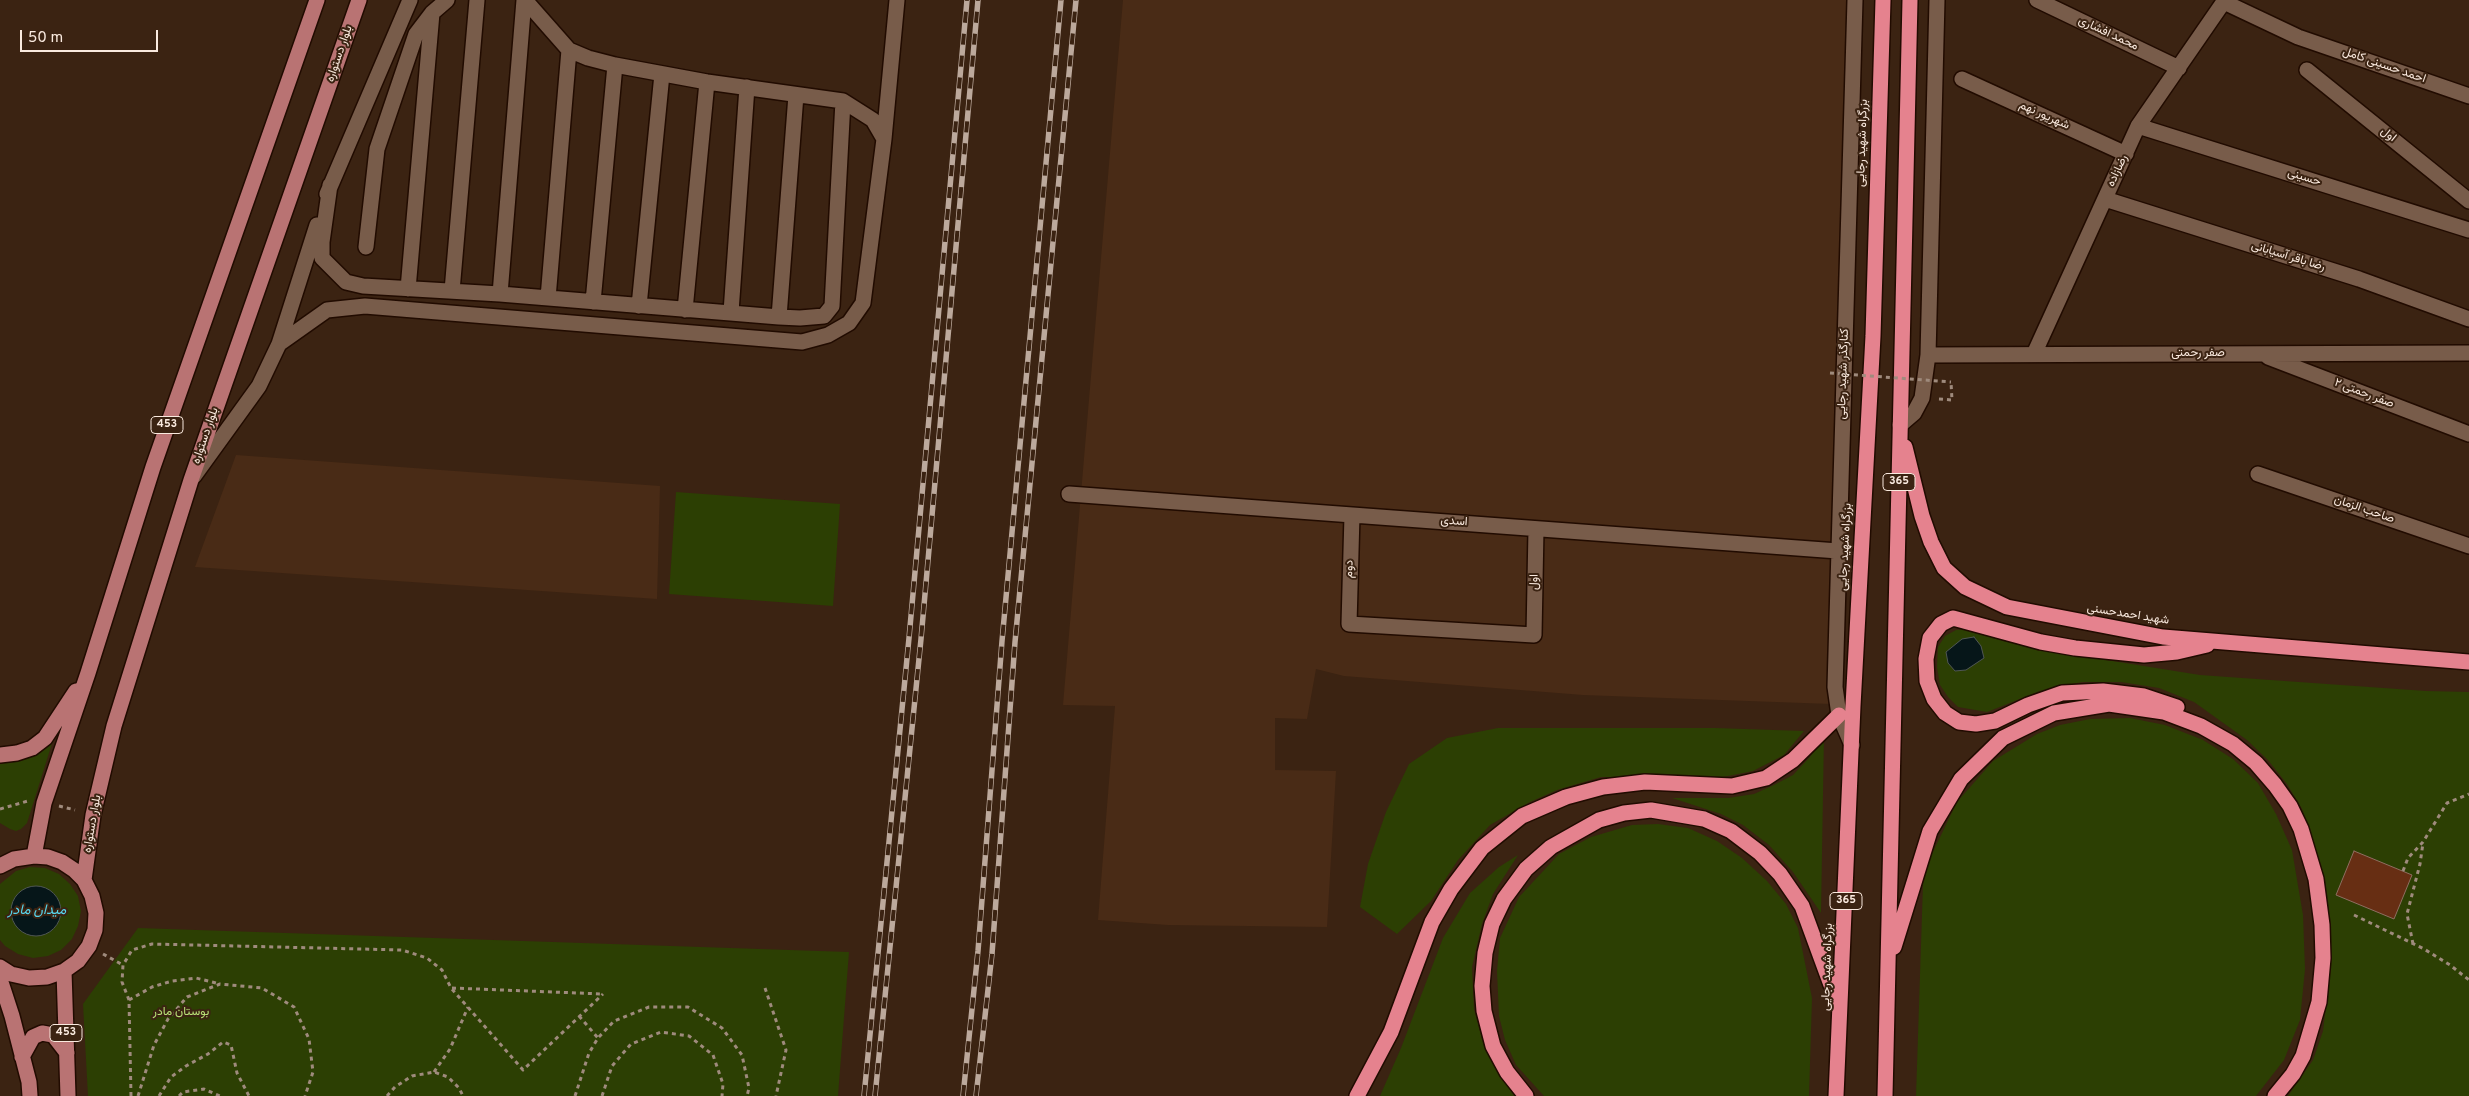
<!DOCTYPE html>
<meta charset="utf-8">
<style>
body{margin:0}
#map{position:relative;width:2469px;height:1096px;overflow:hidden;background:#3b2312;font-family:Overpass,sans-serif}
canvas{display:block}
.scale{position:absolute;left:20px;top:30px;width:138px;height:22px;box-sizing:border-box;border:2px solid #faeadf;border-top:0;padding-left:6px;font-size:15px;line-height:18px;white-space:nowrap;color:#faeadf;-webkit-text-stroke:4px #3b2312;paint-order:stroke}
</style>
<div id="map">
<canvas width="2469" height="1096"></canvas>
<div class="scale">50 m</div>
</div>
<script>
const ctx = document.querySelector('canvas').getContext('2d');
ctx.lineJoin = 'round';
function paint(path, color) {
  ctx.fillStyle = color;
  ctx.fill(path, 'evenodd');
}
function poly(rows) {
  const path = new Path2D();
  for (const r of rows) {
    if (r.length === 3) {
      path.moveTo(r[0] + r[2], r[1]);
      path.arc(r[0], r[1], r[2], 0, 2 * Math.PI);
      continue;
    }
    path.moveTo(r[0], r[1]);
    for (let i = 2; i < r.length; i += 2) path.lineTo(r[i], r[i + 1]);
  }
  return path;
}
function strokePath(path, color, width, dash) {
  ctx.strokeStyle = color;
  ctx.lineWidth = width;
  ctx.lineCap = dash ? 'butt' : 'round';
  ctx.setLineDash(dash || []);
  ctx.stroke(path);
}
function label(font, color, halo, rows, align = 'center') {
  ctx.font = font + ' Overpass,Vazirmatn,sans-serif';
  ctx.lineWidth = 4;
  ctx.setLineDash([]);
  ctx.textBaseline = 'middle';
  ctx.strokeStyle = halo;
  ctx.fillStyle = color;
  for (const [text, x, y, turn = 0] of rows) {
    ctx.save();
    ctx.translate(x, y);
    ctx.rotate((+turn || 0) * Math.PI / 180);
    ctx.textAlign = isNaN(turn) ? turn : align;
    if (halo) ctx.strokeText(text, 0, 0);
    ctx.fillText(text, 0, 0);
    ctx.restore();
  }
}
const built = poly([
 [1123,0,1848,0,1831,704,1583,695,1344,676,1316,669,1307,719,1275,718,1275,770,1336,771,1327,927,1168,925,1098,920,1115,706,1063,705],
 [236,455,660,486,657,599,195,567]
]);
const green = poly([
 [676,492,840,504,833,606,669,594],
 [1972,629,2031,648,2200,675,2426,691,2469,692,2469,1096,2288,1096,2313,1060,2323,1031,2330,975,2331,943,2328,907,2312,837,2302,809,2287,784,2268,760,2247,740,2194,702,2159,688,2121,682,2082,682,2040,691,1987,712,1958,707,1948,697,1940,685,1937,667,1938,647,1945,636,1956,630],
 [2130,718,2165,725,2203,740,2233,759,2258,783,2276,814,2292,850,2303,915,2305,969,2300,1020,2284,1060,2256,1096,1916,1096,1923,884,1930,858,1957,802,1993,761,2037,734,2060,725,2090,719],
 [1498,728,1715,728,1804,731,1784,755,1753,771,1723,777,1601,777,1557,790,1530,802,1490,825,1458,860,1431,901,1397,934,1360,907,1368,864,1386,812,1409,764,1447,738],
 [55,734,27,823,21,829,16,831,10,829,0,823,0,761],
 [1824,735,1821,913,1793,872,1769,845,1743,825,1721,814,1672,798,1728,798,1754,794,1774,785,1793,775,1810,757],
 [1658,824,1688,828,1717,841,1742,858,1767,881,1786,904,1798,928,1812,998,1809,1096,1544,1096,1516,1065,1505,1040,1499,1016,1497,971,1500,938,1519,897,1559,854,1591,837,1632,825],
 [1518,855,1493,894,1482,924,1472,967,1474,1009,1484,1046,1514,1096,1380,1096,1401,1048,1443,938,1470,893,1499,867],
 [30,867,45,868,59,874,70,884,78,896,81,911,78,926,72,939,61,950,48,956,33,958,18,954,5,946,0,940,0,884,16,871],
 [138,928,849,952,838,1096,88,1096,83,1004]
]);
const water = poly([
 [1974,637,1981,646,1984,658,1966,670,1955,671,1948,663,1946,652,1962,639,1974,637],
 [36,911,25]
]);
const building = poly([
 [2354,851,2412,875,2394,919,2336,895,2354,851]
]);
const path = poly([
 [1939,399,1952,400,1951,382],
 [59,806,75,810],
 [0,809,28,801],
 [2403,871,2408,858,2423,842,2447,803,2469,794],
 [2354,915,2424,949,2450,965,2469,980],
 [2413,944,2407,914,2420,864,2423,843],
 [103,954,123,965],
 [452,988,603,994],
 [765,988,786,1050,776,1096],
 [129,1000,152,987,172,981,196,978,220,984],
 [579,1016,598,1038],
 [434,1072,450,1049,468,1007],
 [131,1096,129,1000,122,982,123,965,132,950,152,944,402,950,427,958,442,970,451,988,523,1070,603,994],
 [138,1096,154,1045,168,1019,187,997,220,984,262,988,294,1007,309,1039,313,1072,305,1096],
 [159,1096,171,1077,186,1066,208,1054,223,1042,231,1045,237,1073,249,1096],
 [179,1096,183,1092,204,1089,220,1096],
 [387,1096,395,1087,412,1076,434,1072,448,1077,459,1088,463,1096],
 [575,1096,589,1053,598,1038,614,1021,649,1007,688,1007,722,1028,742,1055,749,1088,747,1096],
 [602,1096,612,1066,631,1044,661,1032,689,1036,713,1055,723,1084,722,1096]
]);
const minor = poly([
 [525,0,569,50,588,58,615,65,707,82,843,101,873,120,884,139],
 [2037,0,2179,68],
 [2224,2,2298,37,2469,96],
 [2307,70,2469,201],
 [1962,79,2126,154],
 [2138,126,2469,230],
 [330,185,322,242,322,258,346,282,363,286,500,294,779,317,800,318,824,316,832,306,843,101],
 [327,194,410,0],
 [2105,199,2359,279,2469,319],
 [366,247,377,149,416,34,432,13,447,0],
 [408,289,432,13],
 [452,291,477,0],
 [500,294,524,0],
 [548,298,569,50],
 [593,302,615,65],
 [639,306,662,74],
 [685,310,707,82],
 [731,312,747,87],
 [779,317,796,95],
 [279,344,327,310,365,306,802,342,828,335,849,323,863,303,884,139,897,0],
 [2034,354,2138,126,2225,0],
 [1928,355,2469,353],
 [2268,357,2469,434],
 [1900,425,1914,413,1922,398,1928,355,1937,0],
 [2258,474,2469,546],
 [194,476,259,386,279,344,317,225],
 [1069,494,1838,551],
 [1352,515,1349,624,1534,635,1536,529],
 [1852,745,1839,715,1835,687,1855,0]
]);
const major = poly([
 [0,755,17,753,32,748,45,738,76,691],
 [34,856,44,803,88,673,153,467,317,0],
 [0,866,14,859,34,856,48,857,62,862,74,870,84,880,92,896,96,913,95,930,89,946,78,961,64,971,47,977,29,978,11,974,0,967],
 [84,880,93,815,114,726,191,480,359,0],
 [64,971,68,1096],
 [0,979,12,1016,29,1082,30,1096],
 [22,1057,33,1037,42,1033,53,1035,67,1053]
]);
const highway = poly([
 [1905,447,1922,516,1931,542,1944,568,1965,587,2007,607,2163,637,2469,662],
 [2177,707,2144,696,2103,691,2062,693,2028,705,1995,721,1976,724,1959,722,1945,713,1934,699,1927,681,1926,659,1930,638,1941,624,1953,618,2041,642,2075,648,2144,655,2177,652,2207,645],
 [1894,947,1930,831,1961,779,2003,738,2054,713,2109,704,2164,712,2201,726,2233,744,2256,763,2275,785,2290,806,2301,829,2316,879,2322,925,2323,958,2319,1002,2303,1056,2293,1074,2275,1096],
 [1357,1096,1391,1032,1432,922,1451,889,1482,848,1522,816,1566,797,1603,787,1645,782,1732,786,1766,778,1793,760,1839,715],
 [1526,1096,1507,1072,1493,1046,1484,1011,1482,986,1485,953,1492,924,1504,899,1526,869,1551,847,1599,820,1624,813,1651,810,1704,819,1731,831,1760,853,1780,874,1802,906,1838,1004],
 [1836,1096,1853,706,1873,336,1883,0],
 [1885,1096,1910,0]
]);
const rail = poly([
 [864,1096,909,638,967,0],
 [875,1096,921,639,978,0],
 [963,1096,978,951,1002,641,1061,0],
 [976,1096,992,954,1015,642,1076,0]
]);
const pathBridge = poly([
 [1830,373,1951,382]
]);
const shields = [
 [167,425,32],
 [1899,482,32],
 [1846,901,32],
 [66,1033,32]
];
const shieldNames = [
 ["453",167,425],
 ["365",1899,482],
 ["365",1846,901],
 ["453",66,1033]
];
const streetNames = [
 ["محمد افشاری",2108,34,25],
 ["بلوار دستواره",340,54,-71],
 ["احمد حسینی کامل",2384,66,19],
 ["شهریور نهم",2044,116,24],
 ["اول",2388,135,39],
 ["بزرگراه شهید رجایی",1863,143,-88],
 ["رضازاده",2118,171,-65],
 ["حسینی",2304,178,17],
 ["رضا باقر آسیابانی",2288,257,17],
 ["صفر رحمتی",2198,354],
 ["کنارگذر شهید رجایی",1844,374,-88],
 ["صفر رحمتی ۲",2364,394,21],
 ["بلوار دستواره",206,436,-71],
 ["صاحب الزمان",2364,510,19],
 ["اسدی",1454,522,4],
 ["بزرگراه شهید رجایی",1846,547,-87],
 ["دوم",1350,569,-88],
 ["اول",1535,582,-89],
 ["شهید احمدحسنی",2128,615,9],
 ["بلوار دستواره",93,824,-80],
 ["بزرگراه شهید رجایی",1828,967,-88]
];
const parkNames = [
 ["بوستان مادر",181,1013]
];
const waterNames = [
 ["میدان مادر",37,911]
];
paint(built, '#492b16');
paint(green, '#2c3f03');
paint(water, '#061619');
strokePath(water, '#4f5654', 1);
paint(building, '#672e13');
strokePath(building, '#8e6e61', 1);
strokePath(minor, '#210b00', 18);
strokePath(major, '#210b00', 18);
strokePath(highway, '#210b00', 18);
strokePath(path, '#9f8b7d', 3, [4, 4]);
strokePath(minor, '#785c4a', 15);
strokePath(major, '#b97373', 15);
strokePath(highway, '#e5828e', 15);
strokePath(rail, '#bca99c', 5.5);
strokePath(rail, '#3b2312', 4, [11]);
strokePath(pathBridge, '#9f8b7d', 3, [4, 4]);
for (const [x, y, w] of shields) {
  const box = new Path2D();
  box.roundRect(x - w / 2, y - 8.5, w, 17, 4);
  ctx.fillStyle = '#3b2312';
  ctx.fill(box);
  strokePath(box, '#faeadf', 1);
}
label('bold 11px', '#faeadf', null, shieldNames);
label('12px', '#faeadf', '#3b2312', streetNames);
label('12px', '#b8e277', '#3b2312', parkNames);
label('italic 14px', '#57d5ec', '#3b2312', waterNames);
</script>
